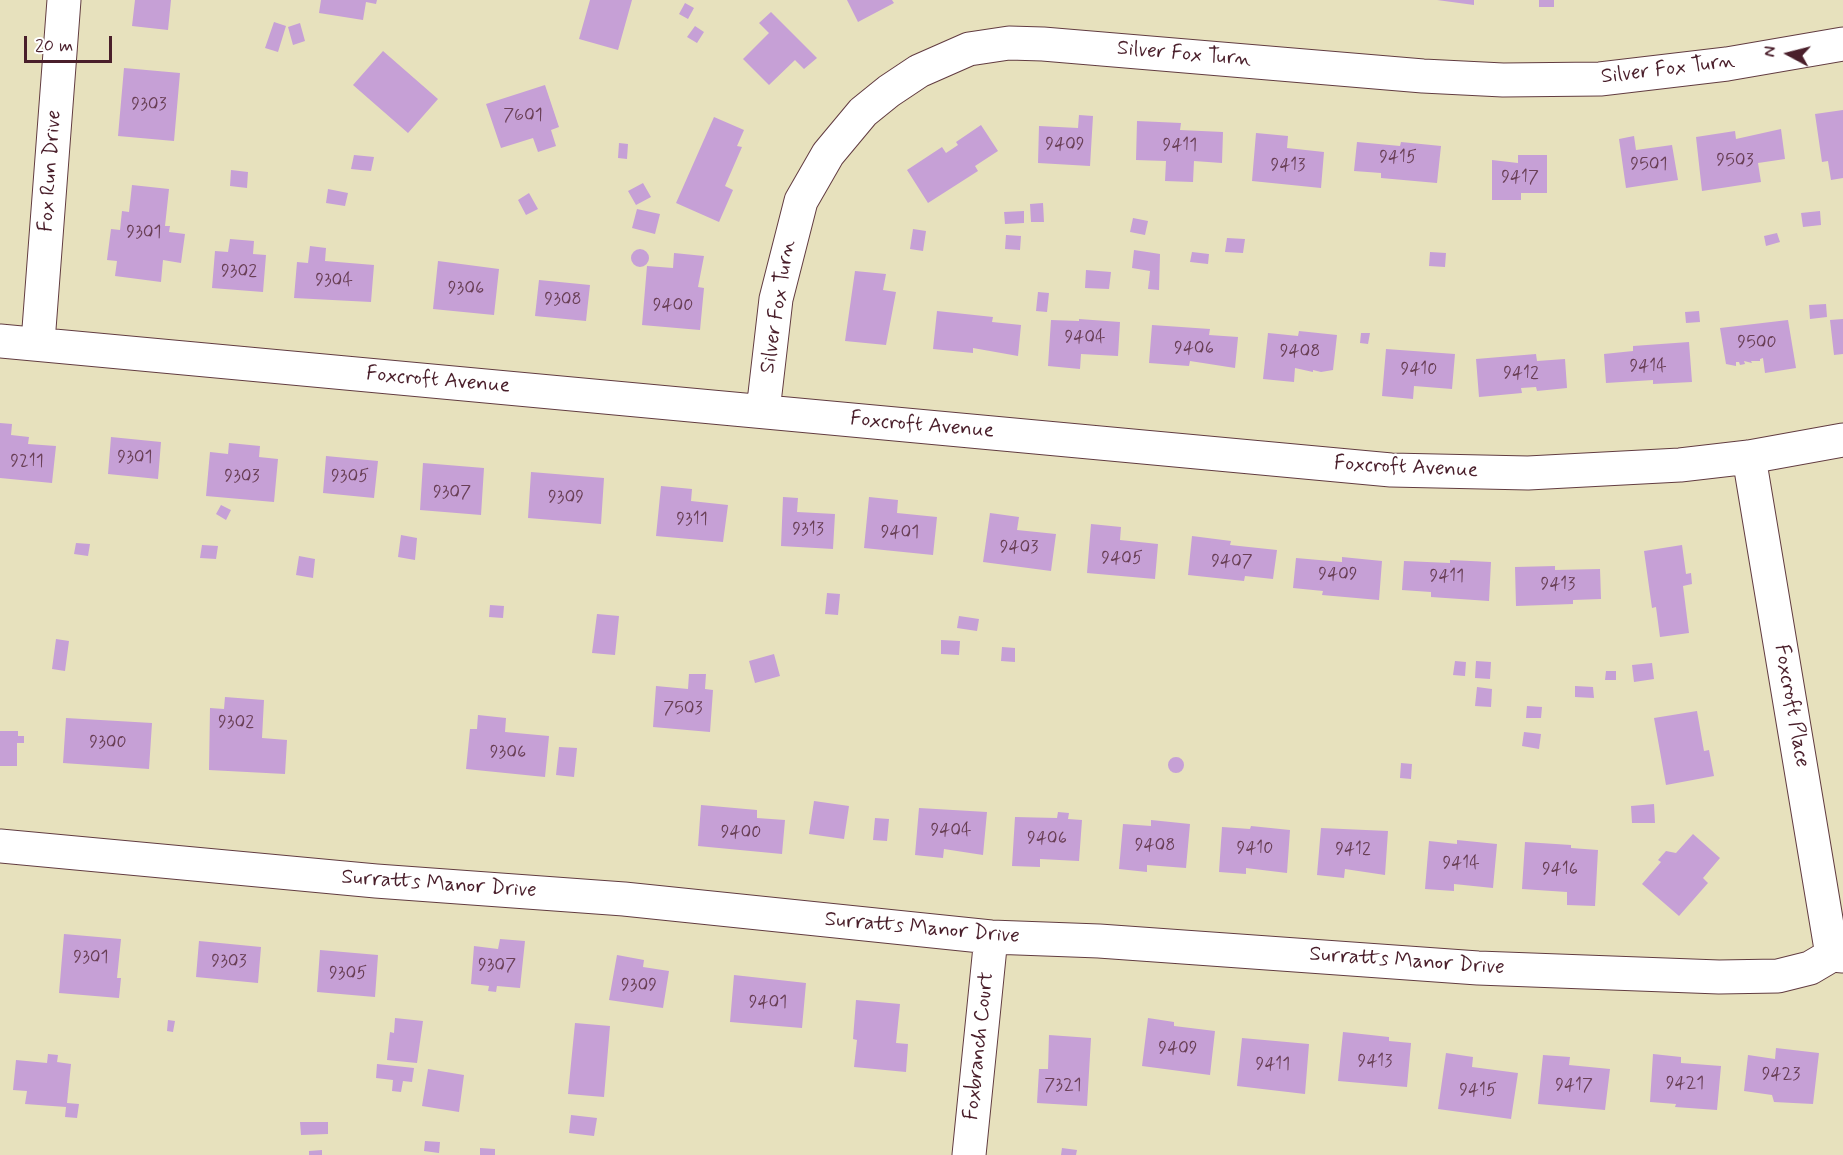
<!DOCTYPE html>
<style>
body{margin:0}
#map{position:relative;width:1843px;height:1155px;overflow:hidden;background:#e7e1bd;font-family:Mynerve,sans-serif}
canvas{display:block}
.north{position:absolute;left:1759px;top:24px;width:60px;height:60px;-webkit-text-stroke:4px #fff;paint-order:stroke;rotate:277deg;font-size:16px;font-weight:700;line-height:24px;text-align:center;color:#4a1f2b}
.north::after{content:'';display:block;margin:auto;width:21px;height:27px;background:#4a1f2b;clip-path:polygon(50% 0,100% 100%,50% 72%,0 100%)}
.scale{position:absolute;left:24px;top:36px;width:88px;height:27px;box-sizing:border-box;border:3px solid #4a1f2b;border-top:0;padding-left:8px;font-size:18px;line-height:21px;white-space:nowrap;color:#4a1f2b;-webkit-text-stroke:4px #fff;paint-order:stroke}
</style>
<div id="map">
<canvas width="1843" height="1155"></canvas>
<div class="north">N</div>
<div class="scale">20 m</div>
</div>
<script>
const ctx = document.querySelector('canvas').getContext('2d');
ctx.lineJoin = 'round';
function paint(path, color) {
  ctx.fillStyle = color;
  ctx.fill(path, 'evenodd');
}
function poly(rows) {
  const path = new Path2D();
  for (const r of rows) {
    if (r.length === 3) {
      path.moveTo(r[0] + r[2], r[1]);
      path.arc(r[0], r[1], r[2], 0, 2 * Math.PI);
      continue;
    }
    path.moveTo(r[0], r[1]);
    for (let i = 2; i < r.length; i += 2) path.lineTo(r[i], r[i + 1]);
  }
  return path;
}
function strokePath(path, color, width, dash) {
  ctx.strokeStyle = color;
  ctx.lineWidth = width;
  ctx.lineCap = dash ? 'butt' : 'round';
  ctx.setLineDash(dash || []);
  ctx.stroke(path);
}
function label(font, color, halo, rows, align = 'center') {
  ctx.font = font + ' Mynerve,sans-serif';
  ctx.lineWidth = 4.5;
  ctx.setLineDash([]);
  ctx.textBaseline = 'middle';
  ctx.strokeStyle = halo;
  ctx.fillStyle = color;
  for (const [text, x, y, turn = 0] of rows) {
    ctx.save();
    ctx.translate(x, y);
    ctx.rotate((+turn || 0) * Math.PI / 180);
    ctx.textAlign = isNaN(turn) ? turn : align;
    if (halo) ctx.strokeText(text, 0, 0);
    ctx.fillText(text, 0, 0);
    ctx.restore();
  }
}
const building = poly([
 [135,0,171,0,168,30,132,26],
 [321,0,377,0,376,4,366,2,363,20,319,13],
 [590,0,632,0,618,50,579,39],
 [847,0,892,0,894,3,858,22],
 [1437,0,1474,0,1474,5],
 [1539,0,1554,0,1554,7,1539,7],
 [685,3,694,8,688,19,679,14],
 [771,12,817,58,804,69,795,60,769,85,743,59,769,33,759,23],
 [274,22,286,26,278,52,265,48],
 [300,23,305,41,293,45,288,27],
 [695,26,704,32,697,43,687,37],
 [383,51,438,99,408,133,353,85],
 [124,68,180,73,174,141,118,136],
 [545,85,559,127,551,130,556,146,538,152,533,138,501,148,486,104],
 [1843,110,1843,178,1831,180,1828,161,1822,162,1815,114],
 [1079,115,1093,116,1090,166,1038,163,1039,126,1078,128],
 [714,117,744,130,737,146,742,147,725,186,733,190,719,222,676,203],
 [1137,121,1181,123,1180,130,1223,132,1222,163,1194,161,1193,182,1165,181,1166,161,1136,160],
 [981,125,998,151,975,166,978,171,928,203,907,170,942,147,946,153,958,145,956,142],
 [1781,129,1785,159,1758,163,1761,182,1702,191,1696,137,1735,131,1736,139],
 [1256,133,1288,136,1287,148,1324,152,1321,188,1252,181],
 [1634,136,1636,150,1672,145,1678,180,1626,188,1619,139],
 [1357,142,1400,146,1401,142,1441,146,1437,183,1381,178,1381,173,1354,171],
 [619,143,628,144,627,159,618,158],
 [354,155,374,157,371,171,351,169],
 [1518,155,1547,155,1547,193,1521,193,1521,200,1492,200,1492,160,1518,163],
 [231,170,248,172,247,188,230,186],
 [643,183,651,197,636,205,628,191],
 [132,185,169,189,165,226,170,226,169,232,185,234,181,263,163,260,161,282,115,276,117,261,107,260,111,229,120,230,122,211,129,212],
 [328,189,348,193,345,206,326,203],
 [529,193,538,209,526,215,518,200],
 [1043,203,1044,222,1031,222,1030,204],
 [637,209,660,214,655,234,632,228],
 [1024,211,1024,223,1005,224,1004,212],
 [1820,211,1821,225,1803,227,1801,213],
 [1133,218,1148,221,1145,235,1130,232],
 [913,229,926,231,923,251,910,249],
 [1777,233,1780,242,1766,246,1764,236],
 [1006,235,1021,236,1020,250,1005,249],
 [1227,238,1245,239,1243,253,1225,252],
 [230,239,254,241,253,254,266,255,263,292,212,288,215,251,228,252],
 [310,246,326,248,325,261,374,265,371,302,294,298,297,262,308,263],
 [640,258,9],
 [1134,250,1160,254,1159,290,1148,289,1150,271,1132,268],
 [1192,252,1209,254,1208,264,1190,262],
 [1430,252,1446,253,1445,267,1429,266],
 [674,253,704,256,698,287,704,288,700,330,642,325,647,266,673,268],
 [438,261,499,269,494,315,433,309],
 [1086,270,1111,272,1109,289,1085,288],
 [855,271,886,274,883,290,896,292,886,345,845,341],
 [539,280,590,285,586,321,535,316],
 [1038,292,1049,293,1047,312,1036,311],
 [1826,304,1827,317,1810,319,1809,305],
 [937,311,993,317,992,322,1021,325,1018,356,973,348,973,353,933,349],
 [1699,311,1700,322,1686,323,1685,312],
 [1079,319,1120,322,1118,356,1081,354,1080,369,1048,366,1051,320,1079,321],
 [1843,319,1843,354,1834,355,1830,320],
 [1788,320,1796,368,1765,373,1763,358,1760,359,1760,361,1751,361,1752,363,1744,361,1745,364,1740,365,1739,362,1736,362,1736,366,1726,364,1720,328],
 [1152,325,1210,329,1209,335,1238,337,1235,368,1190,361,1189,366,1149,363],
 [1299,331,1337,335,1333,370,1321,372,1313,370,1313,372,1295,368,1294,382,1263,379,1268,333,1298,336],
 [1361,333,1370,333,1368,344,1360,343],
 [1689,342,1692,382,1653,384,1653,380,1606,383,1604,354,1633,351,1633,346],
 [1386,349,1455,354,1452,389,1414,386,1413,399,1382,396],
 [1536,354,1537,361,1565,359,1567,388,1537,391,1536,387,1521,388,1522,393,1479,397,1476,359],
 [0,423,12,424,11,435,29,437,28,444,56,446,52,483,0,478],
 [111,437,161,442,158,479,108,474],
 [229,443,260,446,259,457,278,459,274,502,206,496,210,452,228,454],
 [326,456,378,461,374,498,323,493],
 [423,463,484,468,481,515,420,510],
 [531,472,604,478,601,524,528,518],
 [661,486,692,489,691,501,728,505,723,542,656,536],
 [783,497,798,498,797,512,835,514,833,549,781,546],
 [869,497,898,500,897,513,937,517,933,555,864,548],
 [221,505,231,510,226,520,216,514],
 [990,513,1019,517,1017,530,1056,534,1051,571,983,562],
 [1091,524,1121,527,1120,540,1158,544,1155,579,1087,573],
 [401,535,417,538,415,560,398,557],
 [1192,536,1231,541,1230,545,1277,550,1273,579,1245,576,1244,581,1188,575],
 [76,543,90,544,88,556,74,554],
 [202,545,218,546,216,559,200,558],
 [1682,545,1686,574,1691,573,1692,584,1683,586,1689,633,1660,637,1656,607,1652,608,1644,551],
 [299,556,315,559,313,578,296,575],
 [1342,557,1382,561,1379,600,1322,595,1323,591,1293,588,1296,558,1342,562],
 [1450,560,1491,562,1489,601,1431,597,1431,592,1402,590,1404,561,1450,563],
 [1555,566,1555,570,1600,569,1601,599,1573,600,1573,604,1516,606,1515,567],
 [827,593,840,594,838,615,825,614],
 [490,605,504,606,503,618,489,617],
 [597,614,619,616,615,655,592,653],
 [959,616,979,619,977,631,957,628],
 [56,639,69,641,65,671,52,669],
 [941,640,960,641,959,655,941,654],
 [1002,647,1015,648,1015,662,1001,661],
 [774,654,780,676,755,683,749,661],
 [1455,661,1466,662,1465,676,1453,675],
 [1476,661,1491,662,1490,679,1475,678],
 [1652,663,1654,679,1634,682,1632,665],
 [1606,671,1616,671,1616,680,1605,680],
 [689,674,706,674,705,689,713,690,710,732,653,727,656,686,688,689],
 [1575,686,1593,687,1594,698,1575,697],
 [1477,687,1492,689,1491,707,1475,706],
 [225,697,264,700,262,738,287,740,285,774,209,770,210,708,224,709],
 [1527,706,1542,707,1541,718,1526,718],
 [1697,711,1704,751,1709,750,1714,776,1666,785,1654,718],
 [478,715,506,718,505,732,549,736,545,777,466,769,470,729,477,729],
 [66,718,152,723,149,769,63,763],
 [0,731,18,731,18,736,24,736,24,743,17,743,17,766,0,766],
 [1524,732,1541,734,1539,749,1522,746],
 [559,747,577,748,574,777,556,775],
 [1176,765,8],
 [1401,763,1412,764,1411,779,1400,778],
 [814,801,849,806,844,839,809,834],
 [1654,804,1655,823,1632,823,1631,806],
 [701,805,757,810,757,818,785,820,782,854,698,846],
 [919,808,987,812,983,855,944,849,943,858,915,855],
 [1058,812,1069,813,1068,819,1082,820,1079,861,1040,859,1040,867,1012,866,1015,817,1057,818],
 [875,818,889,819,887,841,873,840],
 [1151,820,1190,824,1186,868,1147,865,1147,872,1119,869,1123,824,1151,826],
 [1251,826,1290,830,1287,873,1246,868,1246,874,1219,872,1222,827,1250,829],
 [1321,828,1388,831,1385,875,1345,869,1344,878,1317,875],
 [1693,834,1720,858,1703,878,1708,883,1679,916,1642,884,1661,862,1658,860,1666,851,1676,853],
 [1457,840,1497,844,1493,888,1454,884,1454,891,1425,889,1429,841,1457,844],
 [1525,842,1571,845,1571,848,1598,850,1595,906,1567,905,1567,892,1522,889],
 [64,934,121,939,117,978,121,978,119,998,59,993],
 [500,939,525,941,520,988,497,986,496,992,488,991,489,986,471,984,474,946,498,949],
 [199,941,261,947,258,983,196,977],
 [320,950,378,955,375,997,317,992],
 [617,955,644,960,643,967,669,971,663,1008,609,1000],
 [734,975,806,983,802,1028,730,1022],
 [856,1000,900,1004,896,1043,908,1044,906,1072,854,1067,857,1040,853,1039],
 [395,1018,423,1021,417,1063,387,1060,390,1032,394,1033],
 [1148,1018,1174,1022,1174,1026,1215,1031,1210,1075,1142,1066],
 [168,1020,175,1021,173,1032,167,1031],
 [575,1023,610,1026,604,1097,568,1094],
 [1343,1032,1389,1037,1389,1041,1411,1043,1407,1087,1338,1081],
 [1049,1035,1091,1038,1087,1106,1037,1103,1039,1069,1048,1069],
 [1242,1038,1309,1044,1305,1094,1237,1086],
 [1776,1048,1819,1053,1813,1104,1774,1102,1772,1095,1744,1091,1748,1055,1775,1059],
 [1446,1053,1473,1057,1472,1067,1518,1073,1511,1119,1438,1109],
 [48,1054,58,1055,57,1062,71,1064,67,1103,79,1104,77,1118,65,1117,66,1107,25,1104,27,1091,13,1090,16,1060,47,1063],
 [1653,1054,1681,1057,1681,1063,1721,1066,1717,1110,1675,1107,1676,1104,1650,1102],
 [1543,1055,1570,1057,1569,1065,1610,1069,1605,1110,1538,1104],
 [377,1064,414,1068,412,1082,403,1081,401,1092,392,1091,393,1080,376,1078],
 [428,1069,464,1075,459,1112,422,1106],
 [571,1115,597,1118,594,1136,569,1133],
 [300,1122,328,1122,328,1134,301,1135],
 [425,1141,440,1142,439,1153,424,1151],
 [480,1148,495,1149,495,1155,480,1155],
 [1062,1148,1077,1150,1076,1155,1061,1155],
 [322,1150,322,1155,309,1155,309,1151]
]);
const street = poly([
 [0,341,1391,470,1528,473,1680,465,1749,457,1843,440],
 [38,342,64,0],
 [763,411,776,299,801,201,828,154,863,112,889,91,919,71,969,49,1009,43,1043,44,1423,76,1503,80,1600,79,1727,64,1843,44],
 [1749,457,1832,955],
 [0,846,376,881,624,899,991,937,1099,941,1478,968,1719,977,1778,976,1810,968,1832,955,1843,956],
 [969,1155,991,937]
]);
const numberNames = [
 ["9303",149,105],
 ["7601",523,116],
 ["9409",1065,145],
 ["9411",1180,146],
 ["9415",1398,158],
 ["9503",1735,161],
 ["9501",1649,165],
 ["9413",1288,166],
 ["9417",1520,178],
 ["9301",144,233],
 ["9302",239,272],
 ["9304",334,281],
 ["9306",466,289],
 ["9308",563,300],
 ["9400",673,306],
 ["9404",1085,338],
 ["9500",1757,343],
 ["9406",1194,349],
 ["9408",1300,352],
 ["9414",1648,367],
 ["9410",1419,370],
 ["9412",1521,374],
 ["9301",135,458],
 ["9211",27,462],
 ["9303",242,477],
 ["9305",350,477],
 ["9307",452,493],
 ["9309",566,498],
 ["9311",692,520],
 ["9313",808,530],
 ["9401",900,533],
 ["9403",1019,548],
 ["9405",1122,559],
 ["9407",1232,562],
 ["9409",1338,575],
 ["9411",1447,577],
 ["9413",1558,585],
 ["7503",683,709],
 ["9302",236,723],
 ["9300",108,743],
 ["9306",508,753],
 ["9404",951,831],
 ["9400",741,833],
 ["9406",1047,839],
 ["9408",1155,846],
 ["9410",1255,849],
 ["9412",1353,850],
 ["9414",1461,864],
 ["9416",1560,870],
 ["9301",91,958],
 ["9303",229,962],
 ["9307",497,966],
 ["9305",348,974],
 ["9309",639,986],
 ["9401",768,1003],
 ["9409",1178,1049],
 ["9413",1375,1062],
 ["9411",1273,1065],
 ["9423",1781,1075],
 ["9421",1685,1084],
 ["7321",1063,1086],
 ["9417",1574,1086],
 ["9415",1478,1091]
];
const streetNames = [
 ["Silver Fox Turn",1184,55,5],
 ["Silver Fox Turn",1668,70,-7],
 ["Fox Run Drive",51,171,-86],
 ["Silver Fox Turn",779,307,-81],
 ["Foxcroft Avenue",438,381,5],
 ["Foxcroft Avenue",922,426,5],
 ["Foxcroft Avenue",1406,468,3],
 ["Foxcroft Place",1791,706,80],
 ["Surratts Manor Drive",439,885,4],
 ["Surratts Manor Drive",922,929,5],
 ["Surratts Manor Drive",1407,962,4],
 ["Foxbranch Court",980,1046,-84]
];
paint(building, '#c6a0d6');
strokePath(street, '#623c41', 35);
strokePath(street, '#fff', 33);
label('18px', '#693f56', null, numberNames);
label('21px', '#4a1f2b', '#fff', streetNames);
</script>
